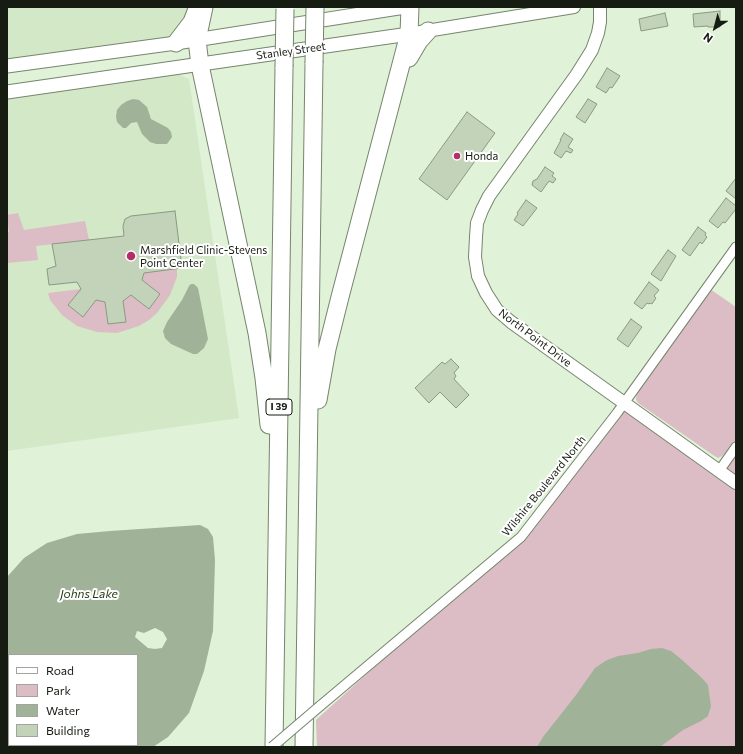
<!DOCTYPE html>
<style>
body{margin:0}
#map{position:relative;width:743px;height:754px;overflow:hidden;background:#e0f2d7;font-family:Commissioner,sans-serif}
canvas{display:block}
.frame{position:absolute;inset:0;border:8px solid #161c12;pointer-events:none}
.legend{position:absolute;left:8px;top:654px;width:130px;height:92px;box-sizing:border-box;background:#fff;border:1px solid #a2a4a0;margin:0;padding:5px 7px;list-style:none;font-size:12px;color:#161c12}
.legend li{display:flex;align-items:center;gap:8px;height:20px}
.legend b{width:20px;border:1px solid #a2a4a0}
.north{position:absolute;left:695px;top:8px;width:40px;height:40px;-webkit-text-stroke:3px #fff;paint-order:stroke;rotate:216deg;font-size:11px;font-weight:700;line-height:16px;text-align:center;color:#161c12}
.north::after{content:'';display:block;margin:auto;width:14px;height:18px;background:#161c12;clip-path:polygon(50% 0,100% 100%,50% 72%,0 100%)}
</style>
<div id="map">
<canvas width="743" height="754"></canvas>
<div class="frame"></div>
<ul class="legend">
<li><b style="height:5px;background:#fff"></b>Road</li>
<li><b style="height:11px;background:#dcbdc6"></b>Park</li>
<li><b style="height:11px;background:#a0b297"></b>Water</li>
<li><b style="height:11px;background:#c2d3b9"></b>Building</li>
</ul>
<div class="north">N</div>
</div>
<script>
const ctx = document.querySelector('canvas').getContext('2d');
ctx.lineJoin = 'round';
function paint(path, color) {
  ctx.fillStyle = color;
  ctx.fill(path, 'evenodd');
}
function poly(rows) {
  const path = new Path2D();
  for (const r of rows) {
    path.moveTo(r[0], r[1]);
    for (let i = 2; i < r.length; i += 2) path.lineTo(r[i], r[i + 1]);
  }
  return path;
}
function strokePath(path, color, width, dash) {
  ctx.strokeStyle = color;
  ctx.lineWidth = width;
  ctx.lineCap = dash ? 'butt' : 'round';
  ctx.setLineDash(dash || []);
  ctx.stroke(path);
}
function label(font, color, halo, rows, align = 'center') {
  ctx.font = font + ' Commissioner,sans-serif';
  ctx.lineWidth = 4;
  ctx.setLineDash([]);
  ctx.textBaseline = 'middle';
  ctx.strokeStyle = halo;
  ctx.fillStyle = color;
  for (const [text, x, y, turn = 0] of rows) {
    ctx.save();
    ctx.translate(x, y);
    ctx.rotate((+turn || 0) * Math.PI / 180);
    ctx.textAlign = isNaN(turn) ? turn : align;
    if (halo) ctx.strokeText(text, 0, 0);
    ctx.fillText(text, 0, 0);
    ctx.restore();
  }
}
const built = poly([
 [7,7,204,7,197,40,7,66],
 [178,74,189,79,239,418,7,451,7,94]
]);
const green = poly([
 [18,213,24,230,85,221,89,240,36,246,38,260,7,263,7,232,9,232,7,215],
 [177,268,177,277,170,295,157,313,149,320,139,326,117,333,97,332,77,326,62,315,50,300,48,293,81,289,68,305,83,317,96,300,105,302,108,324,126,322,123,301,131,295,149,309,160,294,142,280,144,273],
 [710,289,736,307,736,443,732,448,722,456,718,458,713,455,638,403,636,399,637,393,641,386],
 [623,403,719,471,736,447,736,747,317,747,316,720,466,584,513,544],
 [7,685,9,686,9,745,98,745,101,747,7,747]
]);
const water = poly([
 [133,99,139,100,147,107,151,119,168,128,171,132,172,137,167,144,156,144,150,142,142,134,137,122,131,123,126,128,123,128,117,122,116,117,117,110,121,105,127,101],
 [191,284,194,284,198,288,208,339,204,348,197,354,193,354,171,344,165,338,163,331,167,322,182,300,189,286],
 [200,525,208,529,213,537,215,560,213,631,204,671,189,713,168,737,153,747,129,747,126,745,137,745,137,655,9,655,9,670,7,668,7,577,24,558,47,543,77,534,110,531],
 [155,628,163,632,167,639,162,648,155,649,148,648,135,637,137,631,144,633],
 [662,648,671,651,681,659,702,678,708,685,711,706,708,716,701,721,683,730,660,747,537,747,543,737,576,695,595,668,607,660,618,656,638,653,651,649]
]);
const building = poly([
 [720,11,720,27,708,27,708,26,694,27,693,14,720,11],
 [665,13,668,26,641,31,639,19,665,13],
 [607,68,620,76,612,88,610,87,606,93,596,87,607,68],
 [588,99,597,104,585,123,576,117,588,99],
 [467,112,495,133,447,200,419,179,467,112],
 [564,133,573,139,568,147,573,150,571,153,566,151,561,158,554,153,561,140,560,140,564,133],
 [545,167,554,173,552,176,556,179,553,183,549,181,541,192,532,185,533,181,537,179,545,167],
 [736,178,736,199,726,191,736,178],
 [726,198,736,206,736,209,725,223,723,222,718,228,709,221,726,198],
 [526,200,537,208,523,226,514,220,518,214,517,213,526,200],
 [175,211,182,268,144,273,142,280,160,294,149,309,131,295,123,301,126,322,108,324,105,302,96,300,83,317,68,305,81,289,77,282,49,285,47,269,56,266,52,244,124,236,123,226,125,219,131,216,175,211],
 [698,227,706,233,705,235,707,237,702,244,700,242,690,256,682,250,698,227],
 [668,250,676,256,661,281,651,274,668,250],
 [649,282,659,290,654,296,656,298,652,304,650,303,649,304,647,303,642,309,634,303,649,282],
 [631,319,642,327,628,347,617,339,631,319],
 [451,359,459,367,454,373,456,376,454,379,469,395,456,408,440,392,429,403,415,388,442,362,445,364,451,359]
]);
const minor = poly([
 [719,471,736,447],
 [320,706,521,537,617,413,736,247]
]);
const tertiary = poly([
 [600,7,600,22,598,33,592,50,577,74,489,196,482,210,477,223,476,237,475,257,478,276,486,293,497,310,511,322,736,483],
 [420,32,574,7]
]);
const secondary = poly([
 [7,66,176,43,405,7],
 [7,92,409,34]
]);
const motorway = poly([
 [204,7,197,40,200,65,257,333,264,378,269,425],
 [176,43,192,22,197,9],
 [409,58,419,41,428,31],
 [318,400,327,349,340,297,409,34,410,7],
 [274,747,284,67],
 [304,747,314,63]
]);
const minorBridge = poly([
 [272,747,320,706]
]);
const motorwayBridge = poly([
 [314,63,315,7],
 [284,67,285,9]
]);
const markers = [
 [457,156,4,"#b52c69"],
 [131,256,5,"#b52c69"]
];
const shields = [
 [279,407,26]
];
const shieldNames = [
 ["I 39",279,407]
];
const streetNames = [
 ["Stanley Street",291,51,-8],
 ["North Point Drive",535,338,37],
 ["Wilshire Boulevard North",544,486,-51]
];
const poiNames = [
 ["Honda",465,156],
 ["Marshfield Clinic-Stevens",140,250],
 ["Point Center",140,263]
];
const waterNames = [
 ["Johns Lake",89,594]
];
paint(built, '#d2e8c7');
paint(green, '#dcbdc6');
paint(water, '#a0b297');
paint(building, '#c2d3b9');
strokePath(building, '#8a9a81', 1);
strokePath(minor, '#76856d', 11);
strokePath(tertiary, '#76856d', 14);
strokePath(secondary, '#76856d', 15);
strokePath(motorway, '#76856d', 19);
strokePath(minor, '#fff', 9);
strokePath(tertiary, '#fff', 12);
strokePath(secondary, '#fff', 13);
strokePath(motorway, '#fff', 17);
strokePath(minorBridge, '#76856d', 11, []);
strokePath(motorwayBridge, '#76856d', 19, []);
strokePath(minorBridge, '#fff', 9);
strokePath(motorwayBridge, '#fff', 17);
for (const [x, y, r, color] of markers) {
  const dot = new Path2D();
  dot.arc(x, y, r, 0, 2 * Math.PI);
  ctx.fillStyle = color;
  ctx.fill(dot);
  strokePath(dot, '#fff', 1.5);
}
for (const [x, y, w] of shields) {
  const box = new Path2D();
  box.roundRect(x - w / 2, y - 8, w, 16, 3);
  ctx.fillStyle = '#fff';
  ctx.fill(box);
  strokePath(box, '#161c12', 1);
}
label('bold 10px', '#161c12', null, shieldNames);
label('11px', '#161c12', '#fff', streetNames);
label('11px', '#161c12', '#fff', poiNames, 'left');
label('italic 12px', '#243d14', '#fff', waterNames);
</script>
